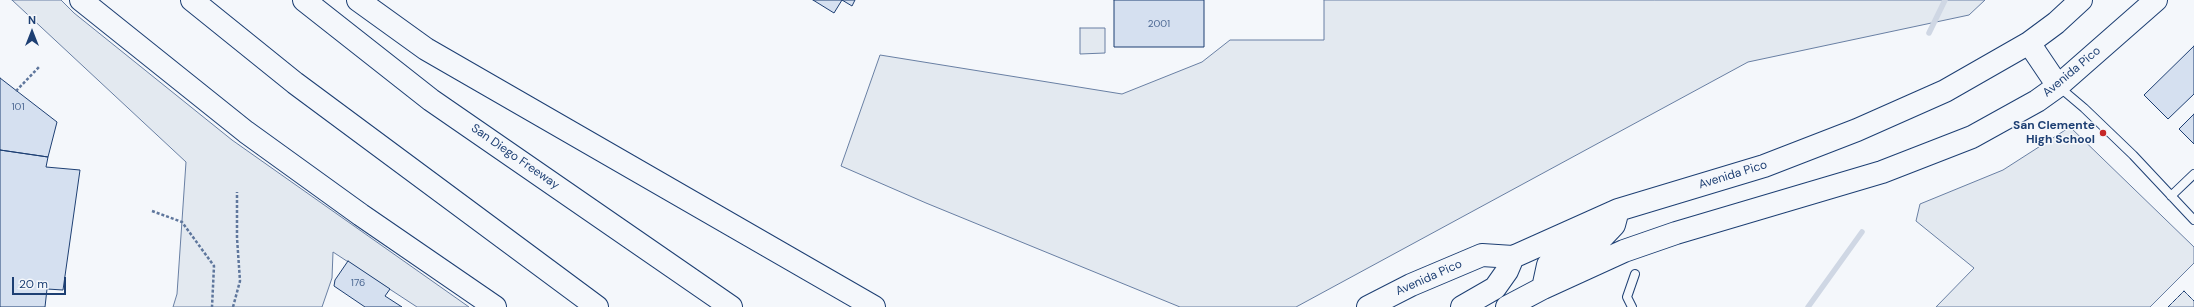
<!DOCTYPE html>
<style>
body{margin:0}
#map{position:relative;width:2194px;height:307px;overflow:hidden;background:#f4f7fb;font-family:"DM Sans",sans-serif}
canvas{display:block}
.north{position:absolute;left:12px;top:12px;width:40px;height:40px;-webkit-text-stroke:3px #f4f7fb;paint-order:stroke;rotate:0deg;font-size:11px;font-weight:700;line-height:16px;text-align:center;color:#1d3f73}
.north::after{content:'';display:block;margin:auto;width:14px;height:18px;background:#1d3f73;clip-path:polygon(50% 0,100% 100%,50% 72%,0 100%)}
.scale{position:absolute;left:12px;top:277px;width:54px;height:18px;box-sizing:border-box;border:2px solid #1d3f73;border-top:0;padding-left:5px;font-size:12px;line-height:14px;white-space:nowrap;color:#1d3f73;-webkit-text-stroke:3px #f4f7fb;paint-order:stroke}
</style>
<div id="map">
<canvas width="2194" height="307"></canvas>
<div class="north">N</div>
<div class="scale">20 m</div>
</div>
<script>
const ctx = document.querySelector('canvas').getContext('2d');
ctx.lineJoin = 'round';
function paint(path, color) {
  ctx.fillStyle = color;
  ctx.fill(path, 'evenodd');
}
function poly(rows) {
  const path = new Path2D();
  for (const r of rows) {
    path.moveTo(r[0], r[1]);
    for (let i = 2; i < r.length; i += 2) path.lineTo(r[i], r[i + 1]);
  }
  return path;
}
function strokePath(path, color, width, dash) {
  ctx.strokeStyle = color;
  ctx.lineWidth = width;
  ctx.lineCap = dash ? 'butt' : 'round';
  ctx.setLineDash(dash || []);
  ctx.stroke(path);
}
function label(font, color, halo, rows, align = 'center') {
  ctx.font = font + ' "DM Sans",sans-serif';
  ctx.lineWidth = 3;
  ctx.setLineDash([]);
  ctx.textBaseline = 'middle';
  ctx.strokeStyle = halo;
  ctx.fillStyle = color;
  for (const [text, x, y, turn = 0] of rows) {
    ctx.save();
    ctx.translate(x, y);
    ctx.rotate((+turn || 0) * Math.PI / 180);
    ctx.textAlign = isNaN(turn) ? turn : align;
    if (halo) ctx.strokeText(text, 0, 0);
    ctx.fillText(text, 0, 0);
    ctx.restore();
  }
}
const green = poly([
 [12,0,61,0,74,13,232,140,469,307,417,307,333,252,332,278,322,307,173,307,177,294,186,162,12,0],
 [1324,0,1985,0,1969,15,1748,62,1296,307,1180,307,926,203,841,166,880,55,1122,94,1202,62,1230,40,1324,40,1324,0],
 [1080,28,1105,28,1105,53,1080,54,1080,28],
 [2070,127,2194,247,2194,263,2150,307,1936,307,1974,268,1916,221,1920,204,2003,170,2070,127],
 [2184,291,2194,301,2194,307,2168,307,2184,291]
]);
const stream = poly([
 [1929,33,1945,0],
 [1808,307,1862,232]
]);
const building = poly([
 [813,0,855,0,852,6,842,0,834,13,813,0],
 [1114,0,1204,0,1204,47,1114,47,1114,0],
 [2194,46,2194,94,2168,119,2144,95,2194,46],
 [0,78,57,122,48,157,0,150,0,78],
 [2194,114,2194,144,2179,129,2194,114],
 [0,150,48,157,46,167,80,170,63,290,47,289,45,307,0,307,0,150],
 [348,261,390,289,385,296,402,307,365,307,334,286,335,280,348,261]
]);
const path = poly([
 [16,91,40,66],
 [152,211,182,222,214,266,212,307],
 [233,307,240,281,237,238,237,192]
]);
const lane = poly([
 [2058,86,2084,108,2133,155,2194,220],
 [2171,196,2194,174],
 [1632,307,1627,297,1635,274]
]);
const highway = poly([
 [81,0,246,132,361,215,495,307],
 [192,0,295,83,597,307],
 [304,0,431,100,731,307],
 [358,0,426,49,874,307],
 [2029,43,2058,86],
 [1543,288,1548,265,1560,258,1596,244,1614,225,1618,210],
 [1368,307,1411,285,1482,255,1513,257,1618,210,1764,166,1857,130,1945,91,2029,43,2056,23,2081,0],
 [1462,307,1495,288,1507,271,1513,257],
 [1507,307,1543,288,1624,251,1676,233,1882,172,1972,137,2037,101,2058,86,2156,0]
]);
const fence = poly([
 [2168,307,2184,291,2194,301]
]);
const markers = [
 [2103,133,4,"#c62828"]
];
const numberNames = [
 ["2001",1159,24],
 ["101",18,107],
 ["176",358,283]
];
const streetNames = [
 ["Avenida Pico",2072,72,-40],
 ["San Diego Freeway",515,157,35],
 ["Avenida Pico",1733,175,-17],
 ["Avenida Pico",1429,278,-24]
];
const poiNames = [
 ["San Clemente",2095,126],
 ["High School",2095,140]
];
paint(green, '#e3e9f0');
strokePath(green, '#687fa3', 1);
strokePath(stream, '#cfd7e4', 5.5);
paint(building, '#d5e0f0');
strokePath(building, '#1d3f73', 1);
strokePath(lane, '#1d3f73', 10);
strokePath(highway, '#1d3f73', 24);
strokePath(path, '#5e769c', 2.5, [3, 2]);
strokePath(lane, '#f4f7fb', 8);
strokePath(highway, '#f4f7fb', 22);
strokePath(fence, '#1d3f73', 1, [5, 2]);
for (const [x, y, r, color] of markers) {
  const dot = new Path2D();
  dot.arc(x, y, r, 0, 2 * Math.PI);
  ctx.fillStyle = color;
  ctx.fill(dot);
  strokePath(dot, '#f4f7fb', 1.5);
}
label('10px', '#4b6792', null, numberNames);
label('12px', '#1d3f73', '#f4f7fb', streetNames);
label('bold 12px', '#1d3f73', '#f4f7fb', poiNames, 'right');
</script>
